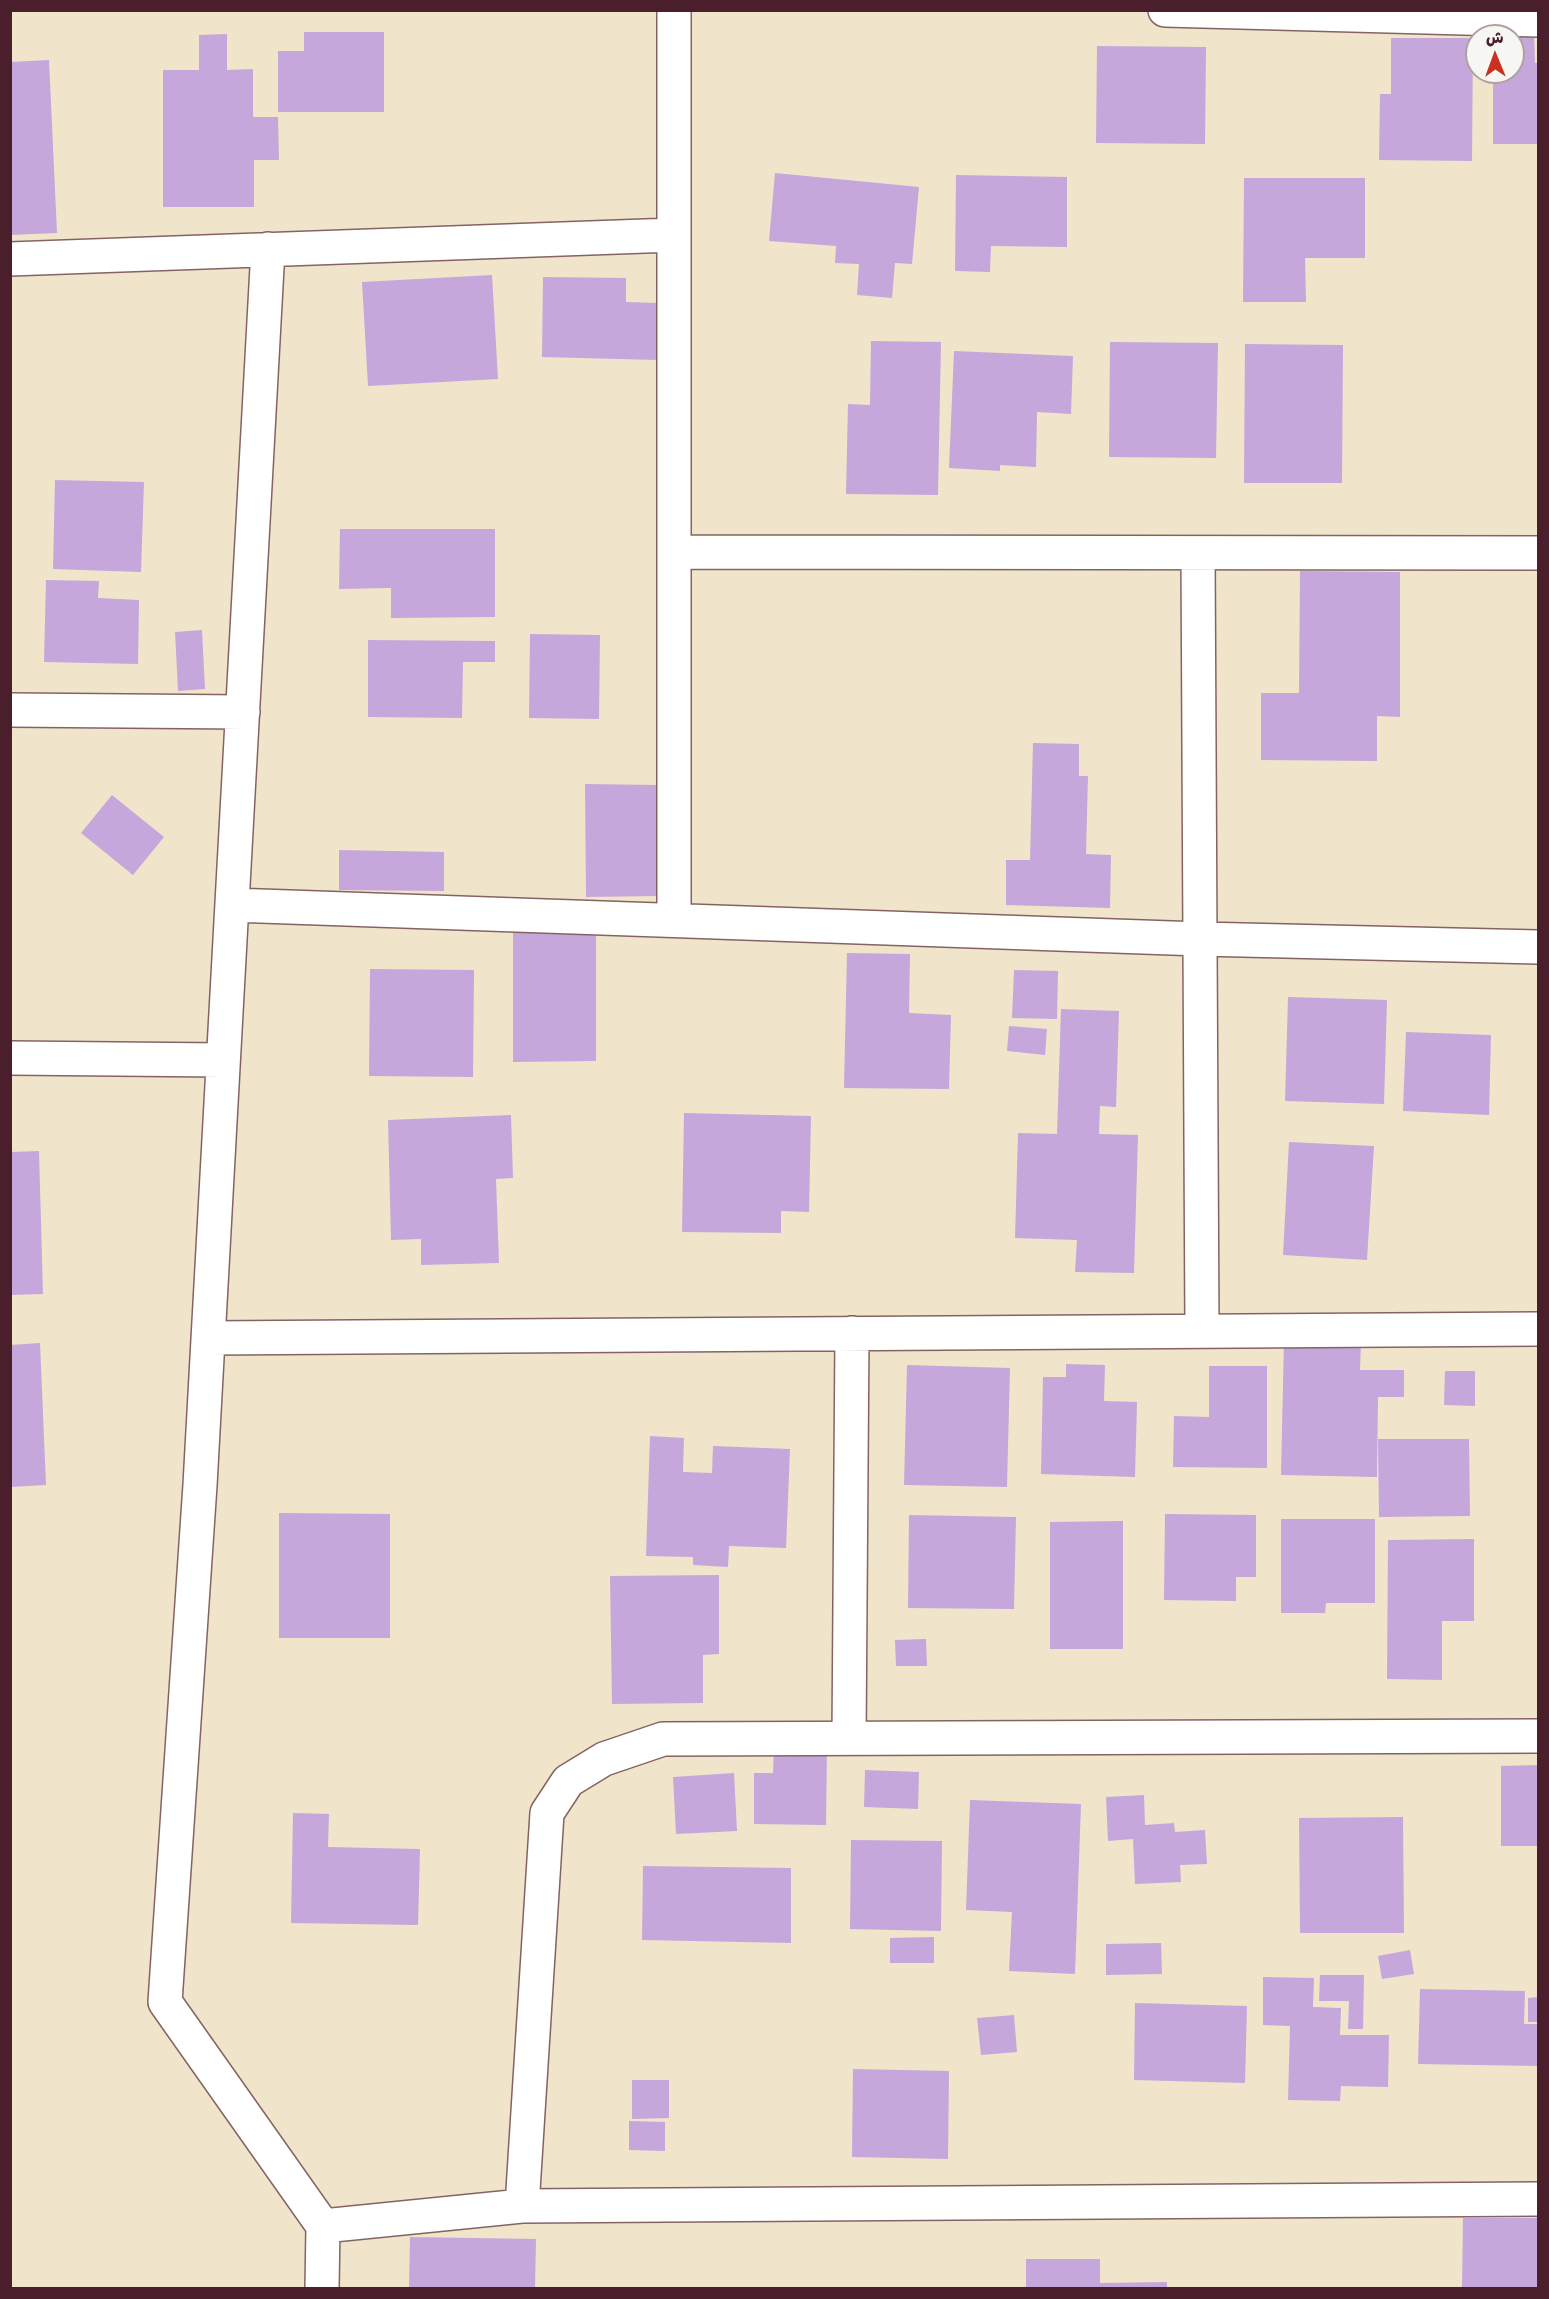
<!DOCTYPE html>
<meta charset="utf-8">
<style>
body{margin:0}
#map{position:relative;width:1549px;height:2299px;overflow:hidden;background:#f0e4cb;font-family:"Architects Daughter","Playpen Sans Arabic",sans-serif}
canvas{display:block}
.frame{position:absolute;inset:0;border:12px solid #4a1f2b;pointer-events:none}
.north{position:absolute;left:1465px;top:24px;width:60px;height:60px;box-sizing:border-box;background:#f6f6f2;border:2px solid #b1a0a2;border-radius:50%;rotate:359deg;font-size:16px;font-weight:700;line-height:24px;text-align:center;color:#4a1f2b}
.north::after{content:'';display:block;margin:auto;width:21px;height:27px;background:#c8321e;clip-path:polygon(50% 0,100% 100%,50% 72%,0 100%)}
</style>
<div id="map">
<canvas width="1549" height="2299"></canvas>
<div class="frame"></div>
<div class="north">ش</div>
</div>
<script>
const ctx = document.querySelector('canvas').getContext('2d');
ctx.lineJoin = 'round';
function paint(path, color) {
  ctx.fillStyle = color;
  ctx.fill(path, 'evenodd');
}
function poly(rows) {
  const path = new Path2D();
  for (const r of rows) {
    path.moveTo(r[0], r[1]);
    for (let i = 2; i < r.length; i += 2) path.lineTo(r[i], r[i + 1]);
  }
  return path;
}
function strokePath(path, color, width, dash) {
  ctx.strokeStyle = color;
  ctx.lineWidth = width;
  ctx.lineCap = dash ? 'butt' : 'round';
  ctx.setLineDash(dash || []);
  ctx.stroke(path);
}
const building = poly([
 [1534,31,1535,63,1538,63,1538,144,1493,144,1493,72,1513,72,1513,36,1493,36,1493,32],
 [304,32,384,32,384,112,278,112,278,51,304,51],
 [227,34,227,70,253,69,253,117,278,117,279,160,254,160,254,207,163,207,163,70,199,70,199,35],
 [1391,38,1473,38,1472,161,1379,160,1380,94,1391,94],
 [1097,46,1206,47,1205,144,1096,143],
 [49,60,57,233,10,235,10,62],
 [775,173,919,187,912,264,895,263,892,298,857,295,859,264,835,263,836,246,769,241],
 [956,175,1067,177,1067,247,991,246,990,272,955,271],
 [1244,178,1365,178,1365,258,1305,258,1306,302,1243,302],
 [492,275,498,379,368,386,362,282],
 [543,277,626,278,626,302,658,303,657,360,542,357],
 [871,341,941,342,938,495,846,494,848,404,870,405],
 [1110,342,1218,343,1216,458,1109,457],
 [1245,344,1343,345,1342,483,1244,483],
 [954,351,1073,356,1071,414,1037,412,1036,467,1000,465,1000,471,949,468],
 [55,480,144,482,141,572,53,569],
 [340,529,495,529,495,617,391,618,391,588,339,589],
 [1300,571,1400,572,1400,717,1377,716,1377,761,1261,760,1261,693,1299,693],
 [46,580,99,581,98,598,139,600,138,664,44,662],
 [202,630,205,689,178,691,175,632],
 [530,634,600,635,599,719,529,718],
 [368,640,495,641,495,662,463,662,462,718,368,717],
 [1033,743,1079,744,1079,776,1088,776,1086,854,1111,855,1110,908,1006,905,1006,860,1030,860],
 [585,784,659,785,659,896,586,897],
 [112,795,164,837,133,875,81,833],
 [339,850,444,852,444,891,339,890],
 [513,925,596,925,596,1061,513,1062],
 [847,953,910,954,909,1013,951,1015,949,1089,844,1088],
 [370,969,474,970,473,1077,369,1076],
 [1014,970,1058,971,1057,1019,1012,1018],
 [1288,997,1387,1000,1384,1104,1285,1101],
 [1061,1009,1119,1011,1116,1107,1100,1106,1099,1134,1138,1135,1134,1273,1075,1272,1077,1240,1015,1238,1018,1133,1057,1134],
 [1009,1026,1047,1029,1045,1055,1007,1051],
 [1406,1032,1491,1035,1489,1115,1403,1111],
 [684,1113,811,1116,809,1212,781,1211,781,1233,682,1232],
 [511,1115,513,1178,496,1179,499,1263,421,1265,421,1239,391,1240,388,1120],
 [1289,1142,1374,1146,1367,1260,1283,1255],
 [39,1151,43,1294,10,1295,10,1152],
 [1284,1340,1361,1341,1360,1370,1404,1370,1404,1397,1378,1397,1377,1477,1281,1475],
 [40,1343,46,1485,10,1487,10,1345],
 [1066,1364,1105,1365,1104,1401,1137,1402,1135,1477,1041,1474,1043,1377,1066,1377],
 [907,1365,1010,1368,1007,1487,904,1485],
 [1209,1366,1267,1366,1267,1468,1173,1467,1174,1416,1209,1417],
 [1445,1371,1475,1371,1475,1406,1444,1405],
 [650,1436,684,1438,683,1472,712,1473,713,1446,790,1449,786,1548,729,1546,728,1567,693,1565,693,1557,646,1556],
 [1378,1439,1469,1439,1470,1516,1379,1517],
 [279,1513,390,1514,390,1638,279,1638],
 [1165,1514,1256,1515,1256,1577,1236,1577,1236,1601,1164,1600],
 [909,1515,1016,1517,1014,1609,908,1608],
 [1281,1519,1375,1519,1375,1603,1326,1603,1325,1613,1281,1613],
 [1123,1521,1123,1649,1050,1649,1050,1522],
 [1474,1539,1474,1621,1442,1621,1442,1680,1387,1679,1388,1540],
 [719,1575,719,1654,703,1655,703,1703,612,1704,610,1576],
 [926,1639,927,1666,896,1666,895,1640],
 [774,1747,827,1747,826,1825,754,1824,754,1773,773,1773],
 [1538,1765,1538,1846,1501,1846,1501,1766],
 [865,1770,919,1772,918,1809,864,1807],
 [734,1773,737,1831,676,1834,673,1777],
 [1144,1795,1145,1825,1174,1823,1175,1832,1205,1830,1207,1864,1180,1865,1181,1882,1135,1884,1133,1839,1108,1841,1106,1797],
 [970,1800,1081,1804,1075,1974,1009,1971,1012,1912,966,1910],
 [293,1813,329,1814,328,1847,420,1849,418,1925,291,1923],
 [1403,1817,1404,1933,1300,1933,1299,1818],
 [851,1840,942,1841,941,1931,850,1929],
 [643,1866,791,1868,791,1943,642,1940],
 [934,1937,934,1963,890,1963,890,1938],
 [1161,1943,1162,1974,1106,1975,1106,1944],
 [1410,1950,1414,1974,1382,1979,1378,1956],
 [1320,1975,1364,1975,1363,2029,1348,2029,1349,2001,1319,2001],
 [1263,1977,1314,1978,1313,2007,1341,2008,1340,2035,1389,2035,1388,2087,1341,2086,1340,2101,1288,2100,1290,2026,1263,2025],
 [1420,1989,1525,1991,1524,2024,1538,2024,1538,2066,1418,2064],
 [1538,1997,1538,2022,1528,2022,1528,1998],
 [1135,2003,1247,2006,1245,2083,1134,2080],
 [1014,2015,1017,2052,981,2055,977,2018],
 [853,2069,949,2071,948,2159,852,2157],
 [632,2080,669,2080,669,2118,632,2119],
 [629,2121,665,2122,665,2151,629,2150],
 [1463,2218,1538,2218,1538,2288,1462,2288],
 [410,2237,536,2239,535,2288,409,2288],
 [1026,2259,1100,2259,1100,2283,1167,2282,1167,2288,1026,2288]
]);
const street = poly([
 [674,10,674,920],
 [1165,10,1538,20],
 [268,249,200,1485,165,2002,323,2226],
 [10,259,673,235],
 [674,552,1538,553],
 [1198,553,1202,1331],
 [10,710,243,712],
 [232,905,1200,939,1538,947],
 [10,1058,223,1060],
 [208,1338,1538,1329],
 [849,1738,852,1333],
 [522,2206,1538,2199],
 [322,2288,323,2226,522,2206,547,1813,568,1781,604,1759,663,1739,1538,1736]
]);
paint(building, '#c5a7db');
strokePath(street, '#846463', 36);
strokePath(street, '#fff', 33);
</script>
